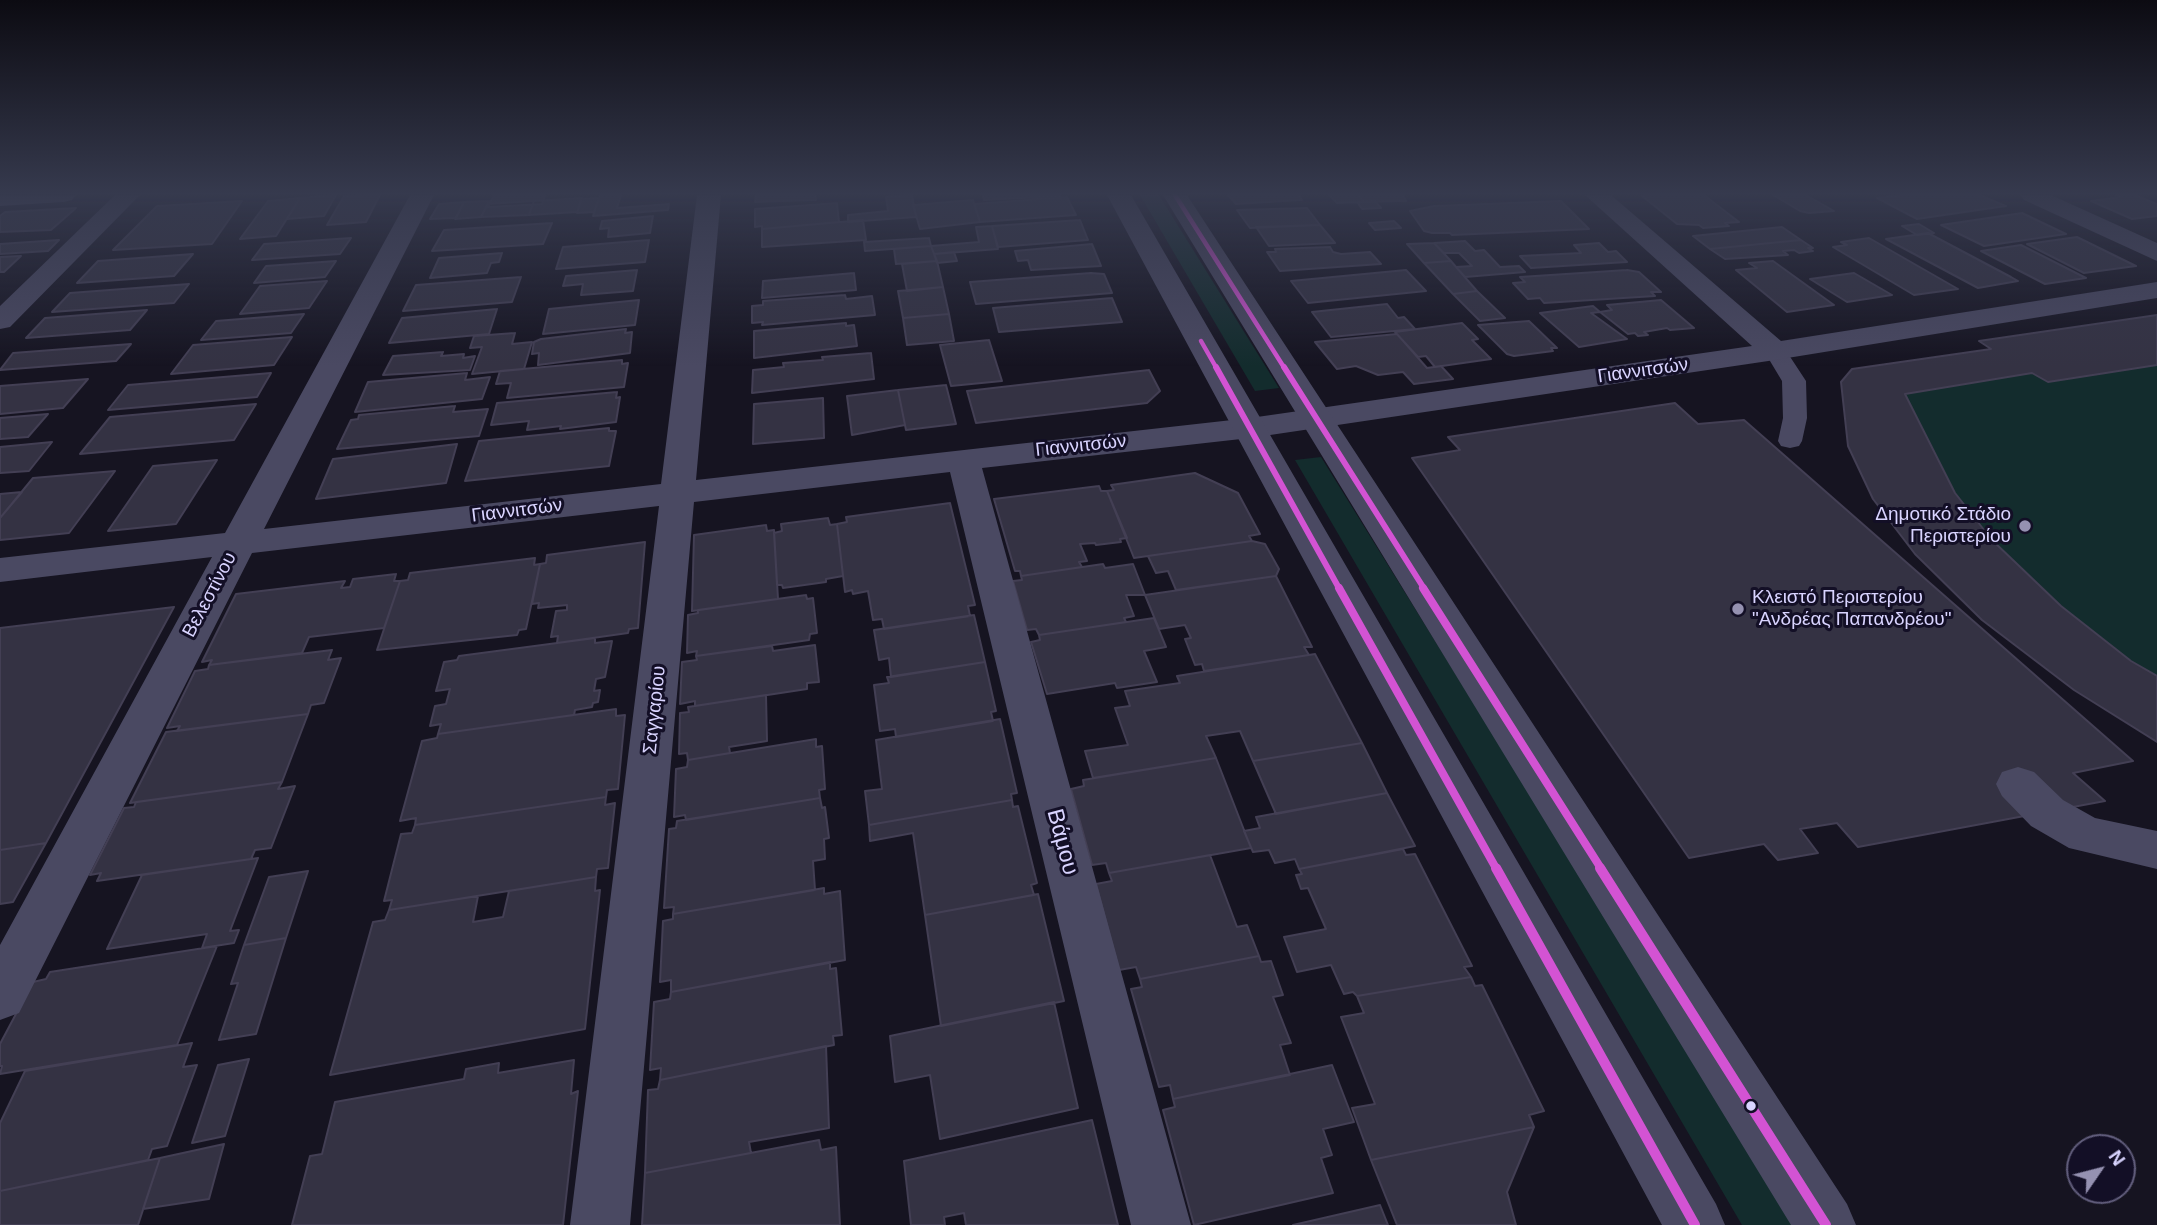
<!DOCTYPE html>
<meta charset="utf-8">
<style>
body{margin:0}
#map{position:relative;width:2157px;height:1225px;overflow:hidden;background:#161421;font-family:Helvetica,sans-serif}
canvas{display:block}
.north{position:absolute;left:2066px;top:1134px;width:70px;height:70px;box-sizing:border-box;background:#130f26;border:2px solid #625e7d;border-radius:50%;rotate:55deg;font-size:19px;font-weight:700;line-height:28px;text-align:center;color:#d9d4ff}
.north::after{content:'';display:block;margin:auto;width:24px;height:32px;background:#9591b1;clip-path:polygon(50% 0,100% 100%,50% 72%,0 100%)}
</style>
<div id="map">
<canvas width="2157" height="1225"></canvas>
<div class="north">N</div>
</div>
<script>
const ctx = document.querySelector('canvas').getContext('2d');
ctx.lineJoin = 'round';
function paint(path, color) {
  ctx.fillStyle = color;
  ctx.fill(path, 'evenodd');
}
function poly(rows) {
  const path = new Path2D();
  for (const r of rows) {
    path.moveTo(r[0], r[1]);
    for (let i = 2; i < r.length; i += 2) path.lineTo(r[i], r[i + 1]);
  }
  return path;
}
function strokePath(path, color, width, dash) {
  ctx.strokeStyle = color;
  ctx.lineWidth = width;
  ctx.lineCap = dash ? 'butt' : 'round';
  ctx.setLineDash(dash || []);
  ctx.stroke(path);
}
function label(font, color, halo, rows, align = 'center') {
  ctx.font = font + ' Helvetica,sans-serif';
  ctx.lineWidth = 6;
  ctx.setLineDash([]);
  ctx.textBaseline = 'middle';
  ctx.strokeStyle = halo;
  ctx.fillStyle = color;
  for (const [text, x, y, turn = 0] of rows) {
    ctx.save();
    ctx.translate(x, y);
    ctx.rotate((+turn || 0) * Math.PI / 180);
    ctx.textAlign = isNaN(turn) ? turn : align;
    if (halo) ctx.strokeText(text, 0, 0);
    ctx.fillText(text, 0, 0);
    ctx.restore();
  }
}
const green = poly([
 [1140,195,1159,195,1279,388,1255,391],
 [2157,315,2157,742,2074,690,1982,620,1915,554,1873,499,1848,446,1841,382,1852,369,1990,349,1979,341],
 [1321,457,1797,1225,1742,1225,1295,460]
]);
const building = poly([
 [336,195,324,216,287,219,300,198,336,195],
 [380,195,366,222,327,225,344,196,380,195],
 [494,195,545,195,542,204,488,207,494,195],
 [600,195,621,195,617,208,669,204,668,210,593,216,600,195],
 [756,195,815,195,816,200,755,202,756,195],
 [912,195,916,217,848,222,848,215,888,211,886,197,912,195],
 [983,195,1060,195,1060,196,984,200,983,195],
 [1228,195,1299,195,1302,200,1236,204,1228,195],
 [1329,195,1358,195,1364,202,1337,203,1329,195],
 [1358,195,1403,195,1406,201,1364,202,1358,195],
 [1648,195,1704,195,1739,222,1725,223,1729,226,1703,228,1699,225,1677,224,1642,196,1648,195],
 [1773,195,1806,195,1834,211,1809,213,1800,211,1773,195],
 [1903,195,1979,195,2006,206,1917,219,1877,198,1903,195],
 [2116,195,2135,195,2157,204,2157,216,2132,219,2091,201,2121,197,2116,195],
 [1067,197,1076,215,980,222,974,204,1067,197],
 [300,198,276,236,240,239,268,201,300,198],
 [582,198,577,212,529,215,534,201,582,198],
 [599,198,594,212,577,213,581,199,599,198],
 [973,200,980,222,920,229,913,205,973,200],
 [242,201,212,244,113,250,157,206,242,201],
 [489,201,481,217,455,219,464,202,489,201],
 [534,201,529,215,481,217,488,204,534,201],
 [1375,201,1381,208,1362,209,1357,202,1375,201],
 [1561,201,1589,229,1452,235,1450,233,1432,233,1424,231,1410,211,1434,206,1561,201],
 [464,202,456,218,430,219,439,204,464,202],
 [837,203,839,222,762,229,762,226,755,227,755,209,837,203],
 [76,208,51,230,0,232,0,216,5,212,76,208],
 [1307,208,1320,225,1250,228,1237,210,1307,208],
 [2022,213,2066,234,1984,246,1941,225,2022,213],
 [653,216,650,233,608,237,609,228,600,229,602,221,653,216],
 [863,220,866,240,762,247,762,229,863,220],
 [1080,220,1088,240,998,247,992,226,1080,220],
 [1394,221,1401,228,1375,230,1369,223,1394,221],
 [552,223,543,244,432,251,444,230,552,223],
 [1919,224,1934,233,1917,235,1902,226,1919,224],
 [1320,225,1335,243,1269,246,1256,227,1320,225],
 [992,226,998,249,934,254,931,246,979,242,976,227,992,226],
 [1782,227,1801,240,1710,249,1693,236,1782,227],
 [1928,233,2011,277,2018,281,1978,288,1886,239,1928,233],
 [2077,237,2136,266,2084,273,2027,244,2077,237],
 [351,238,340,254,252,260,264,244,351,238],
 [929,238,931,246,865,251,864,242,929,238],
 [1869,238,1958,289,1914,295,1833,247,1847,245,1841,242,1869,238],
 [59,240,48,251,0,254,0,244,59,240],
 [649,240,645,262,556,269,563,247,649,240],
 [1801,240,1813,248,1808,248,1813,251,1799,253,1794,250,1783,251,1788,255,1725,259,1710,249,1801,240],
 [1465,241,1475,251,1484,250,1500,267,1519,266,1525,272,1465,277,1456,267,1472,266,1459,253,1444,253,1434,243,1465,241],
 [1434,243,1451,261,1424,263,1407,244,1434,243],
 [1599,243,1608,252,1616,251,1627,262,1531,268,1520,256,1581,253,1574,245,1599,243],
 [1092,244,1101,266,1031,270,1028,260,1018,261,1015,251,1092,244],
 [2021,245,2086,278,2045,284,1981,251,2021,245],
 [931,246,937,261,896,264,894,249,931,246],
 [1330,247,1333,252,1341,254,1370,252,1381,264,1280,271,1267,252,1276,252,1275,249,1330,247],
 [954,252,957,261,937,263,934,254,954,252],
 [502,253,499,262,491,263,487,273,430,278,439,258,502,253],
 [193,254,174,276,77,283,98,261,193,254],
 [21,256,4,272,0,272,0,257,21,256],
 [336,261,325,277,254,283,266,266,336,261],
 [937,261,943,287,907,291,902,264,937,261],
 [1451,261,1456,267,1477,291,1453,294,1424,263,1451,261],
 [1773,261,1834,305,1787,312,1736,270,1757,268,1749,263,1773,261],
 [637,270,633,291,581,295,583,284,563,286,566,276,637,270],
 [1406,270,1426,291,1308,303,1291,281,1406,270],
 [1627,270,1639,272,1661,292,1651,292,1655,296,1544,303,1540,298,1528,299,1513,283,1525,282,1520,277,1627,270],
 [854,273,856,290,762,298,763,281,854,273],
 [1091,273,1104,274,1112,293,976,304,970,282,1091,273],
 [1854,273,1892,295,1847,302,1810,279,1854,273],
 [521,277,512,302,403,311,416,285,521,277],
 [327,281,309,308,240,314,260,286,327,281],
 [189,284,174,303,52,312,70,293,189,284],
 [943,287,949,314,903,318,898,291,943,287],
 [1477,291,1505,318,1480,321,1453,294,1477,291],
 [845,295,846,299,872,296,875,315,762,325,763,322,752,323,752,306,763,305,763,301,845,295],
 [1112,298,1122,322,999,332,993,308,1112,298],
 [639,300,635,325,543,334,549,309,639,300],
 [1661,300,1694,328,1670,330,1667,328,1644,332,1648,335,1638,336,1635,333,1628,334,1600,312,1612,310,1607,305,1661,300],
 [1387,304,1398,318,1404,317,1415,329,1331,337,1312,312,1387,304],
 [1593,306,1600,312,1591,313,1627,339,1579,347,1540,313,1593,306],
 [497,309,489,334,389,343,402,318,497,309],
 [147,310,130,330,26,338,45,318,147,310],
 [304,314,291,333,201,340,216,321,304,314],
 [949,314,954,341,907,345,903,318,949,314],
 [2157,315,2157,365,2048,382,2032,373,1905,394,1955,493,1992,540,2061,606,2131,661,2157,676,2157,742,2074,690,1982,620,1915,554,1873,499,1848,446,1841,382,1852,369,1991,349,1979,341,2157,315],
 [1529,321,1557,348,1551,348,1553,351,1514,356,1507,354,1478,325,1529,321],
 [846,323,846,326,854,325,857,346,754,358,754,331,846,323],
 [1462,323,1478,339,1472,340,1491,359,1435,367,1426,356,1418,357,1395,332,1462,323],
 [626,329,625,333,632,332,630,353,538,365,539,353,532,354,534,342,541,339,626,329],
 [515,333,512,344,532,342,524,369,472,374,482,347,470,348,474,336,515,333],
 [1397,334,1427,368,1441,366,1453,379,1414,384,1403,372,1378,375,1356,366,1337,369,1315,342,1397,334],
 [292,337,274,365,171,374,193,345,292,337],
 [989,340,1002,381,951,386,940,345,989,340],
 [131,344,116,361,0,370,13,353,131,344],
 [443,352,441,356,464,354,463,358,475,356,470,370,383,375,393,356,443,352],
 [871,353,874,379,752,393,753,370,784,367,783,363,823,360,822,357,871,353],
 [622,360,622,364,628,363,624,387,507,398,511,383,496,384,500,371,622,360],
 [1149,370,1160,391,1147,403,976,423,967,391,1149,370],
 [271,373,257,397,108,410,128,385,271,373],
 [467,373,465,380,490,377,482,399,355,412,368,382,467,373],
 [88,379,63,408,0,414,0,386,88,379],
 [946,385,956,424,906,430,898,390,946,385],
 [898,390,905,425,852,435,847,396,898,390],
 [617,392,616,398,620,397,616,422,560,429,561,426,527,430,529,421,491,425,497,403,617,392],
 [823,398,824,438,753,444,754,404,823,398],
 [1675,403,1698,424,1744,420,2133,761,2073,773,2105,801,1858,847,1837,823,1800,829,1818,853,1778,860,1764,844,1689,858,1412,458,1460,450,1448,437,1675,403],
 [256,404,234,440,80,454,110,417,256,404],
 [455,406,453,412,488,409,479,436,337,449,351,420,358,419,359,415,455,406],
 [48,414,28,437,0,439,0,418,48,414],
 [609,428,609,431,616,431,609,466,465,481,479,441,609,428],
 [52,442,29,471,0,473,0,447,52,442],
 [457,444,446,483,316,499,333,459,457,444],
 [217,460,176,524,108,531,153,466,217,460],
 [115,471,69,533,0,540,0,518,33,478,115,471],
 [1195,473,1238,493,1260,534,1249,536,1252,541,1134,558,1107,491,1114,490,1111,485,1195,473],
 [1099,486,1101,491,1107,491,1127,538,1120,539,1121,542,1096,545,1095,543,1080,544,1087,561,1079,562,1082,567,1021,576,1020,571,1015,571,994,499,1099,486],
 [22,492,0,518,0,494,22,492],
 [950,503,975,605,968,606,970,616,884,629,882,619,873,620,868,591,853,594,852,590,845,592,837,524,847,522,846,517,950,503],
 [828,518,830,525,837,524,843,576,826,579,826,582,783,588,782,585,777,585,774,533,782,531,781,524,828,518],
 [766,525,767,531,774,530,778,599,692,611,694,535,766,525],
 [1252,541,1265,544,1279,569,1276,576,1176,590,1168,571,1156,573,1148,556,1252,541],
 [645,542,638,628,629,629,628,633,557,643,558,636,551,637,556,611,567,610,567,605,538,608,539,603,532,604,540,564,546,563,547,555,645,542],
 [535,558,534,565,540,564,526,629,519,630,517,635,377,650,400,581,408,580,410,573,535,558],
 [1103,564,1105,568,1133,564,1145,595,1126,595,1134,616,1124,618,1126,622,1039,635,1036,629,1027,630,1013,581,1022,580,1021,576,1103,564],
 [396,574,394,581,400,581,384,628,309,637,302,653,209,665,212,660,202,662,236,594,345,581,341,588,350,587,353,579,396,574],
 [1276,576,1312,647,1304,647,1309,655,1204,671,1202,664,1195,665,1185,639,1191,638,1185,625,1159,629,1145,595,1276,576],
 [806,595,807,599,813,598,817,633,810,634,809,640,696,656,697,651,687,653,688,615,698,613,698,610,806,595],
 [174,607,46,843,0,850,0,628,174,607],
 [974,615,985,662,891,677,889,658,879,660,874,630,974,615],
 [1154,618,1166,647,1144,651,1157,682,1117,688,1115,683,1047,694,1031,642,1040,640,1039,635,1154,618],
 [595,638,595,643,612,641,605,677,596,679,594,691,600,690,598,702,593,703,592,707,575,710,574,715,438,734,441,724,430,726,435,706,446,704,450,689,436,691,444,662,457,660,459,656,595,638],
 [815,645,819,682,807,683,807,689,695,706,695,701,680,704,682,662,697,660,696,656,772,646,773,651,815,645],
 [332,650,328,660,341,658,324,703,311,705,308,714,177,731,180,726,167,728,195,671,208,669,209,665,332,650],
 [1315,654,1362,743,1253,761,1240,731,1206,736,1216,758,1093,778,1085,751,1128,745,1115,708,1130,706,1125,691,1180,683,1177,676,1315,654],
 [985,662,996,711,991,712,993,721,896,737,895,729,880,731,874,685,889,683,887,677,985,662],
 [766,695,767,741,729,747,730,753,688,760,687,753,679,754,680,713,689,712,688,707,766,695],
 [616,709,616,716,625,715,618,789,607,790,606,797,415,825,416,818,400,821,422,741,437,738,438,734,616,709],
 [308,714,282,782,130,803,166,732,308,714],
 [1000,719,1017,793,1011,794,1012,800,869,825,865,791,882,789,876,740,1000,719],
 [816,739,816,747,822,746,825,789,819,790,820,798,686,820,685,815,674,817,676,769,687,767,688,760,816,739],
 [1362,743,1387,793,1276,814,1253,761,1362,743],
 [1216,758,1251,848,1109,873,1106,863,1092,865,1071,789,1084,786,1083,780,1216,758],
 [282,782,278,789,295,786,271,848,255,850,251,859,97,881,101,873,90,875,124,808,134,807,136,802,282,782],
 [1387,793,1415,846,1299,869,1295,859,1275,863,1269,850,1253,852,1244,831,1260,828,1256,817,1387,793],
 [606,797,605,805,615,803,608,868,597,869,596,877,389,910,392,900,384,901,401,834,412,833,415,825,606,797],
 [820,798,822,808,825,807,829,838,824,839,825,859,813,861,815,890,673,914,674,907,664,908,669,829,676,828,677,821,820,798],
 [1012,800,1013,807,1018,806,1037,883,1031,885,1034,895,925,915,913,833,870,841,869,825,1012,800],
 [46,843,13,902,0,904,0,850,46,843],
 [1403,849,1406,855,1415,854,1472,966,1464,967,1471,977,1357,996,1353,992,1344,994,1331,965,1297,972,1284,937,1326,929,1308,888,1301,889,1296,875,1302,874,1299,869,1403,849],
 [1210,855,1237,927,1247,925,1259,956,1140,979,1136,967,1119,970,1096,884,1112,881,1109,873,1210,855],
 [258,858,230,931,239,930,234,943,202,948,207,934,107,949,142,875,258,858],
 [308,871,286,938,244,945,269,877,308,871],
 [596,877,595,891,600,890,585,1029,330,1075,373,922,385,920,389,910,478,896,473,922,503,917,509,891,596,877],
 [824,888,824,894,840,891,845,960,671,992,671,980,660,982,663,921,673,919,673,914,824,888],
 [1038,894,1064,1001,941,1026,925,915,1038,894],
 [286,938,256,1034,219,1040,238,983,231,984,244,945,286,938],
 [217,946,177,1045,0,1074,2,1066,0,1066,0,1044,33,982,46,979,50,972,217,946],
 [1259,956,1261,962,1271,961,1283,995,1273,997,1291,1043,1280,1045,1290,1075,1173,1099,1170,1085,1159,1087,1131,989,1142,987,1140,979,1259,956],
 [830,962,830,969,836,968,842,1035,833,1036,834,1045,660,1080,661,1068,650,1070,654,1002,670,999,671,992,830,962],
 [1471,977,1475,986,1482,985,1544,1111,1529,1115,1534,1127,1371,1160,1352,1108,1375,1104,1341,1017,1364,1013,1357,996,1471,977],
 [1054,1002,1078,1108,940,1139,930,1075,895,1082,890,1036,1054,1002],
 [192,1043,183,1067,197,1065,167,1146,152,1149,148,1160,0,1191,0,1123,25,1071,192,1043],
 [826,1046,829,1128,749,1142,751,1153,645,1173,648,1090,658,1089,660,1080,826,1046],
 [249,1059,225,1136,192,1143,218,1065,249,1059],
 [574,1060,571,1094,578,1091,563,1225,292,1225,310,1156,322,1154,335,1102,464,1079,466,1069,499,1063,498,1073,574,1060],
 [1332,1065,1354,1122,1323,1129,1332,1155,1321,1158,1333,1193,1194,1225,1163,1110,1175,1107,1173,1099,1332,1065],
 [1092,1120,1118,1225,966,1225,964,1213,944,1217,945,1225,911,1225,904,1161,1092,1120],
 [1534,1127,1507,1192,1516,1225,1397,1225,1371,1160,1534,1127],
 [819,1140,821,1150,836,1147,840,1225,642,1225,645,1173,819,1140],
 [224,1144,209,1199,143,1209,160,1158,224,1144],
 [160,1158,138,1225,0,1225,0,1191,160,1158],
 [1380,1205,1388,1225,1293,1225,1380,1205]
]);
const service = poly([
 [1775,344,1783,346,1806,381,1807,418,1802,441,1799,446,1790,448,1781,446,1778,441,1783,418,1782,381,1764,351,1767,346,1775,344]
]);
const pedestrian = poly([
 [2018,767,2034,772,2063,800,2095,818,2157,831,2157,869,2069,848,2031,826,2002,796,1996,784,2002,772,2018,767]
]);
const minor = poly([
 [115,195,140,195,10,327,0,329,0,306,115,195],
 [410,195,434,195,264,529,661,484,697,195,721,195,696,480,1250,418,1752,346,1585,195,1611,195,1781,341,2157,282,2157,298,1775,360,1250,438,982,468,1191,1225,1131,1225,950,472,694,502,630,1225,570,1225,659,506,252,553,19,1013,0,1020,0,945,212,557,0,582,0,558,225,533,410,195],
 [2020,195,2051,195,2157,243,2157,261,2024,200,2020,195]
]);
const tertiary = poly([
 [1107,195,1131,195,1716,1204,1725,1225,1662,1225,1107,195],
 [1163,195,1187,195,1847,1204,1856,1225,1791,1225,1163,195]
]);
const secondary = poly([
 [0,195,76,195,72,200,64,202,0,206,0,195]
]);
const bus1Far3 = poly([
 [1175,195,1285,369],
 [1201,341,1217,369]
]);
const bus1Far2 = poly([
 [1216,367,1340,590],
 [1284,367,1425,590]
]);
const bus1Far1 = poly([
 [1339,588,1497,870],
 [1423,588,1602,870]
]);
const bus1 = poly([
 [1496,868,1695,1225],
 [1600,868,1826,1225]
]);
const markers = [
 [2025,526,7,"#9591b1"],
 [1738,609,7,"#9591b1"],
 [1751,1106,6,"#d9d4ff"]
];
const streetNames = [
 ["Γιαννιτσών",1643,371,-8],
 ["Γιαννιτσών",1081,446,-6],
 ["Γιαννιτσών",517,511,-7],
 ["Βελεστίνου",210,595,-62],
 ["Σαγγαρίου",655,710,-84]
];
const poiNames = [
 ["Δημοτικό Στάδιο",2011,515],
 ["Περιστερίου",2011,537],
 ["Κλειστό Περιστερίου",1752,598,"left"],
 ["\"Ανδρέας Παπανδρέου\"",1752,620,"left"]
];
const nearStreetnames = [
 ["Βάμου",1062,842,75]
];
paint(green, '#132c2d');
paint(building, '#343243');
strokePath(building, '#433f54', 2);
paint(service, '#4a4962');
paint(pedestrian, '#4a4962');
paint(minor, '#4a4962');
paint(tertiary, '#4a4962');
paint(secondary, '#575674');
strokePath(bus1Far3, '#d353d3', 4.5);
strokePath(bus1Far2, '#d353d3', 6);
strokePath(bus1Far1, '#d353d3', 8);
strokePath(bus1, '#d353d3', 10);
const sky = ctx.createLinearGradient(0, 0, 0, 366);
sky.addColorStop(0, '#0c0b12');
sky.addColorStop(0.53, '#363a4e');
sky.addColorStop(1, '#363a4e00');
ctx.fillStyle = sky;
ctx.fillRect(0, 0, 2157, 366);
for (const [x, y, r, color] of markers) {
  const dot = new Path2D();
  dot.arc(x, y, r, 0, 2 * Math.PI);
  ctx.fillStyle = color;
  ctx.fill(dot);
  strokePath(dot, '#130f26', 2.5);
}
label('19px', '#d9d4ff', '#130f26', streetNames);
label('19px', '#d9d4ff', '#130f26', poiNames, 'right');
label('23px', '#d9d4ff', '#130f26', nearStreetnames);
</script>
